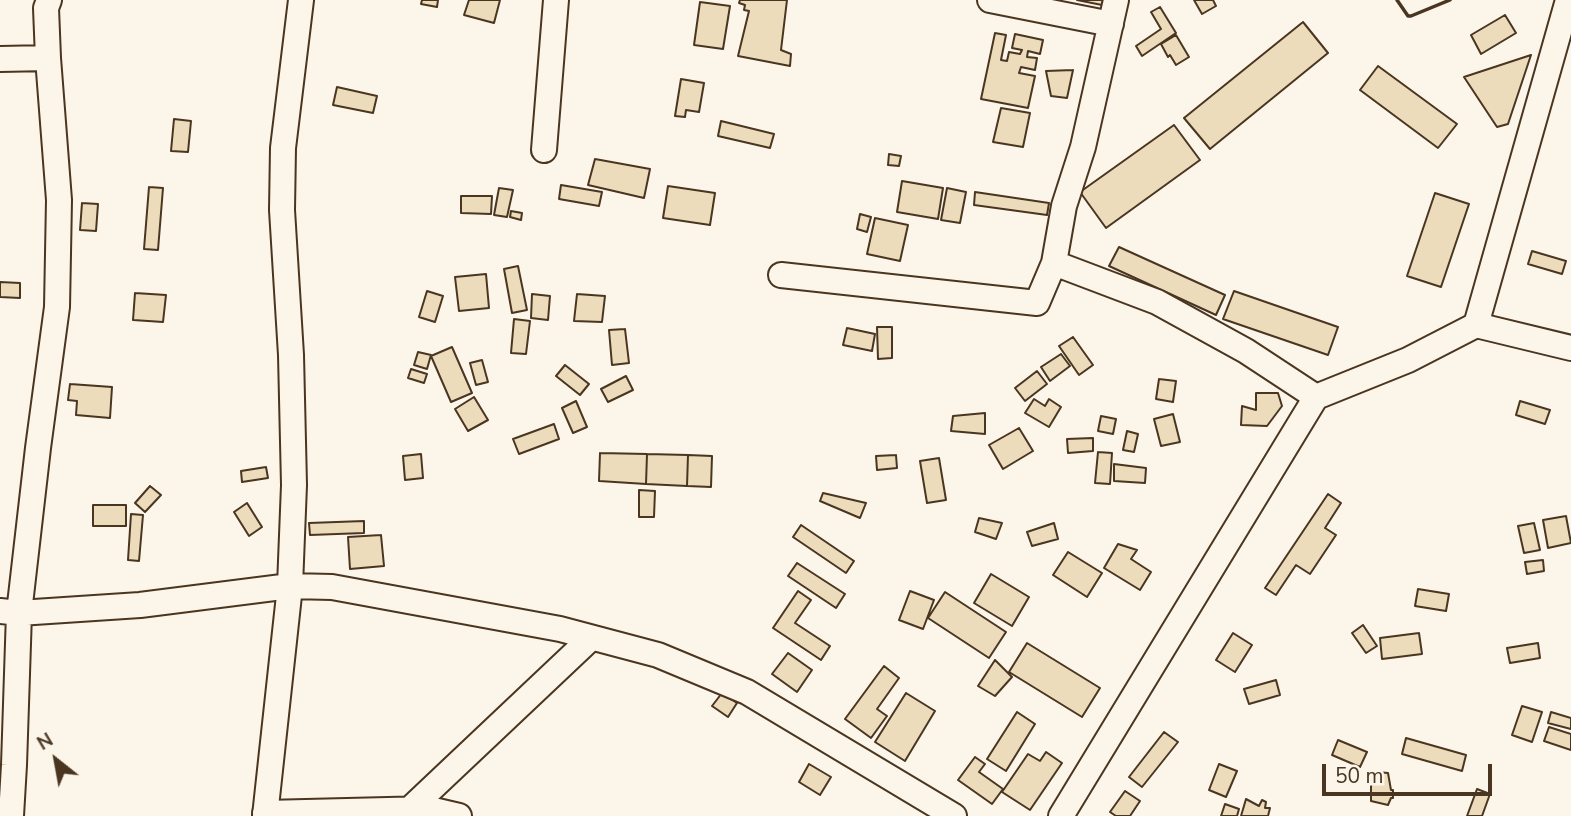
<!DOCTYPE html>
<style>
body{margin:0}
#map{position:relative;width:1571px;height:816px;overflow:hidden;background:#fbf6e9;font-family:"Nunito Sans",sans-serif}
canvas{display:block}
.north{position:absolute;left:21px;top:725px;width:70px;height:70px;-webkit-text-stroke:5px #fbf6e9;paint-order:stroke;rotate:329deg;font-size:19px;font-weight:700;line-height:28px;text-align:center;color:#4a3520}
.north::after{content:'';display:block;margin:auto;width:24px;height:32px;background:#4a3520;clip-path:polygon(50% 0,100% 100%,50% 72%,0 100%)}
.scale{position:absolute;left:1322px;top:764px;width:170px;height:32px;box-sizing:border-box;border:4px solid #4a3520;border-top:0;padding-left:9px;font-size:21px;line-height:24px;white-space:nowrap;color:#4a3520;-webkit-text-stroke:5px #fbf6e9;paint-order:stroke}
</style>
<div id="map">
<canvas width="1571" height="816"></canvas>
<div class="north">N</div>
<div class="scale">50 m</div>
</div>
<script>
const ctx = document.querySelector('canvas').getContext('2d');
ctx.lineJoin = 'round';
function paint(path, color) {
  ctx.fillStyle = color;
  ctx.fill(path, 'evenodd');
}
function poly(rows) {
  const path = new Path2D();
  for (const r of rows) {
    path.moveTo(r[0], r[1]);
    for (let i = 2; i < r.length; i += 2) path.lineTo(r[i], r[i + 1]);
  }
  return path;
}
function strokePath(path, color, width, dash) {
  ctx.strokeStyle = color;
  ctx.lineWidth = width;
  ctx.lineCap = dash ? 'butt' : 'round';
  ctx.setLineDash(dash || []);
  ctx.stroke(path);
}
const building = poly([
 [422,0,438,0,437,7,421,4,422,0],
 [469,0,500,0,494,23,464,15,469,0],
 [740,0,787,0,781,50,791,54,790,66,738,56,749,11,744,10,745,5,739,3,740,0],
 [1077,0,1103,0,1102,5,1077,0],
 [1194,0,1213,0,1216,6,1202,14,1194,0],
 [700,2,730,6,723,49,694,45,700,2],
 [1160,7,1176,33,1142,56,1136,46,1161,29,1151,12,1160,7],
 [1505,15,1516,33,1481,54,1471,35,1505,15],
 [1303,22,1328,53,1210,149,1184,118,1303,22],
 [995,33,1006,35,1001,60,1007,61,1009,52,1020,54,1022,50,1012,48,1015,34,1043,40,1040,54,1028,51,1027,57,1037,58,1035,70,1021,67,1019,73,1035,76,1028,108,981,99,995,33],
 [1176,35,1189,57,1176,65,1170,55,1168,57,1161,44,1176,35],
 [1531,55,1508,124,1497,127,1464,77,1531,55],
 [1378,66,1457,124,1438,148,1360,90,1378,66],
 [1073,70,1067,98,1051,96,1046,71,1073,70],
 [681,79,704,83,699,112,686,110,685,117,675,116,681,79],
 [337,87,377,96,373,113,333,105,337,87],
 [1001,108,1030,113,1023,147,993,142,1001,108],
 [174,119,191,121,188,152,171,151,174,119],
 [721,121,774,134,770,148,718,136,721,121],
 [1174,125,1200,160,1106,228,1080,192,1174,125],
 [889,154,901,156,899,166,888,165,889,154],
 [595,159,650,169,644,198,588,185,595,159],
 [902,181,943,188,938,219,897,212,902,181],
 [561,185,602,192,599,206,559,199,561,185],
 [668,186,715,193,710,225,663,218,668,186],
 [149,187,163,188,158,250,144,249,149,187],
 [499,188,513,190,507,217,494,215,499,188],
 [947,188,966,192,960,223,941,220,947,188],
 [975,192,1049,203,1047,215,974,205,975,192],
 [1435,193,1469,204,1441,287,1407,276,1435,193],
 [461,196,492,196,491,214,461,213,461,196],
 [82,203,98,204,96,231,80,230,82,203],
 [511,211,522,213,521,220,510,217,511,211],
 [860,214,871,217,867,232,857,229,860,214],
 [875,218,908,225,900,261,867,254,875,218],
 [1119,247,1225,295,1216,315,1109,266,1119,247],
 [1532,251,1566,261,1562,274,1528,264,1532,251],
 [518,266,527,310,512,313,504,269,518,266],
 [486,274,489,308,459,311,455,277,486,274],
 [0,282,20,283,20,298,0,297,0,282],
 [427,291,443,296,435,322,419,317,427,291],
 [1234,291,1338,327,1328,355,1223,319,1234,291],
 [135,293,166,295,163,322,133,320,135,293],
 [532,294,550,296,548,320,531,318,532,294],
 [577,294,605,296,602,322,574,321,577,294],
 [514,319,530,321,526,354,511,353,514,319],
 [877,327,892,327,892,358,878,359,877,327],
 [847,328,875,334,872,351,843,345,847,328],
 [625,329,629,363,612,365,609,330,625,329],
 [1073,337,1093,365,1079,375,1059,346,1073,337],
 [452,347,472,393,451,402,431,356,452,347],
 [418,352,431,355,427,369,414,365,418,352],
 [1061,354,1070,366,1050,381,1041,367,1061,354],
 [482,360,488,382,476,385,470,363,482,360],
 [565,365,589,384,580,395,556,376,565,365],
 [411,369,427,374,424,383,408,378,411,369],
 [1037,371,1047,384,1025,401,1015,388,1037,371],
 [626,376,633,390,608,402,601,389,626,376],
 [1159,379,1176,381,1173,402,1156,399,1159,379],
 [70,384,112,387,110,418,76,415,77,401,68,400,70,384],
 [1256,393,1278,393,1282,406,1267,426,1241,425,1242,406,1256,410,1256,393],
 [474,397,488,420,468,431,455,409,474,397],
 [1034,399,1045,406,1049,399,1061,407,1049,427,1025,413,1034,399],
 [576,401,587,427,573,433,562,408,576,401],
 [1520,401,1550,410,1545,424,1516,415,1520,401],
 [985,413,985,434,951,431,953,416,985,413],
 [1173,414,1180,442,1161,446,1154,419,1173,414],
 [1101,416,1116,419,1113,434,1098,431,1101,416],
 [554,424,559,439,519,454,513,439,554,424],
 [1019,428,1033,451,1003,469,989,445,1019,428],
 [1127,431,1138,434,1134,452,1123,450,1127,431],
 [1093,438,1093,451,1068,453,1067,439,1093,438],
 [1098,452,1112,453,1110,484,1095,483,1098,452],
 [600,453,647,454,646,484,599,481,600,453],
 [421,454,423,478,405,480,403,456,421,454],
 [647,454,688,455,687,486,646,484,647,454],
 [688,455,712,456,711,487,687,486,688,455],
 [896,455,897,468,877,470,876,456,896,455],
 [939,458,946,500,927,503,920,461,939,458],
 [1114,464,1146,468,1145,483,1114,481,1114,464],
 [266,467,268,478,242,482,241,471,266,467],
 [150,486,161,495,145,512,135,503,150,486],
 [639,490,655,491,654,517,639,517,639,490],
 [823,493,866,503,860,518,820,501,823,493],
 [1328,494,1341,503,1325,528,1336,535,1310,574,1296,565,1276,595,1265,588,1328,494],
 [247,503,262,527,249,536,234,512,247,503],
 [93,505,126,505,126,526,93,526,93,505],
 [131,514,143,515,139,561,128,560,131,514],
 [1566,516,1571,543,1548,548,1543,520,1566,516],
 [979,518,1002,523,996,539,975,532,979,518],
 [364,521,364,533,310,535,309,523,364,521],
 [1054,523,1058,539,1032,546,1027,532,1054,523],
 [1534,523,1540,550,1524,553,1518,526,1534,523],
 [801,525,854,561,846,573,793,537,801,525],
 [381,535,384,566,350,569,348,537,381,535],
 [1118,544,1137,550,1131,559,1151,572,1140,590,1104,568,1118,544],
 [1068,552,1102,573,1087,597,1053,575,1068,552],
 [1543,560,1544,571,1527,574,1525,562,1543,560],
 [797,563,845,594,836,608,788,576,797,563],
 [991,574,1029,597,1012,626,974,603,991,574],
 [1418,589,1449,594,1446,611,1415,606,1418,589],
 [798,591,811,600,795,623,830,646,821,660,773,628,798,591],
 [910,591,934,600,923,629,899,620,910,591],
 [945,592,1006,632,989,658,928,618,945,592],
 [1363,625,1377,646,1366,653,1352,633,1363,625],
 [1233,633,1252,645,1235,672,1216,660,1233,633],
 [1419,633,1422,654,1382,659,1380,638,1419,633],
 [1027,643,1100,688,1082,717,1009,672,1027,643],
 [1538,643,1540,658,1510,663,1507,648,1538,643],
 [788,653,812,670,797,692,772,674,788,653],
 [995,660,1012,677,995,696,978,686,995,660],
 [884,666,899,678,877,709,887,716,871,738,845,719,884,666],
 [1276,680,1280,695,1249,704,1244,689,1276,680],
 [722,693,737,703,728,717,712,706,722,693],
 [906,693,935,711,905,761,875,742,906,693],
 [1522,706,1542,712,1532,742,1512,735,1522,706],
 [1017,712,1035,724,1006,771,987,759,1017,712],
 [1551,712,1571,718,1571,729,1548,723,1551,712],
 [1549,727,1571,734,1571,750,1544,741,1549,727],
 [1164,732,1178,742,1142,787,1129,777,1164,732],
 [1406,738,1466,755,1462,771,1402,754,1406,738],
 [1338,740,1367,752,1360,767,1332,755,1338,740],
 [1046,752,1062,763,1030,810,1002,792,1028,754,1040,761,1046,752],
 [975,757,985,764,979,772,1003,789,992,804,958,780,975,757],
 [809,764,831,777,820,795,799,782,809,764],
 [1219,764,1237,771,1226,797,1209,790,1219,764],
 [1377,772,1388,773,1391,790,1393,790,1393,798,1391,798,1388,805,1371,801,1371,786,1377,772],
 [1477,789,1490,794,1482,816,1467,816,1477,789],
 [1125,791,1140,801,1130,816,1116,816,1110,812,1125,791],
 [1246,799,1259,806,1262,800,1266,802,1265,808,1270,808,1268,816,1241,816,1246,799],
 [1225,804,1239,809,1237,816,1221,816,1225,804]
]);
const minor = poly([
 [990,0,1111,24],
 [0,59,48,58],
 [544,150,556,0],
 [1054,263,1157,302,1246,351,1316,397],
 [781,275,1037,303,1054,263,1064,206,1083,147,1116,0],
 [1476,325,1571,348],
 [0,611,19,613,140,605,290,586,332,587,560,629,658,655,747,692,954,816],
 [410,809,591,638],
 [265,813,429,809,459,816],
 [11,816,14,765,19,613,38,448,57,307,59,200,48,58,46,8,49,0],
 [265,816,290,586,294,485,291,355,282,210,283,148,301,0],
 [1061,816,1316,397,1408,360,1476,325,1568,0]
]);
const wall = poly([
 [1397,0,1408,16,1411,16,1450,0]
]);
paint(building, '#ecdcbc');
strokePath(building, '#4a3520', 2);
strokePath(minor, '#4a3520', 28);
strokePath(minor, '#fbf6e9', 24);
strokePath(wall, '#4a3520', 3.5);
</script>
